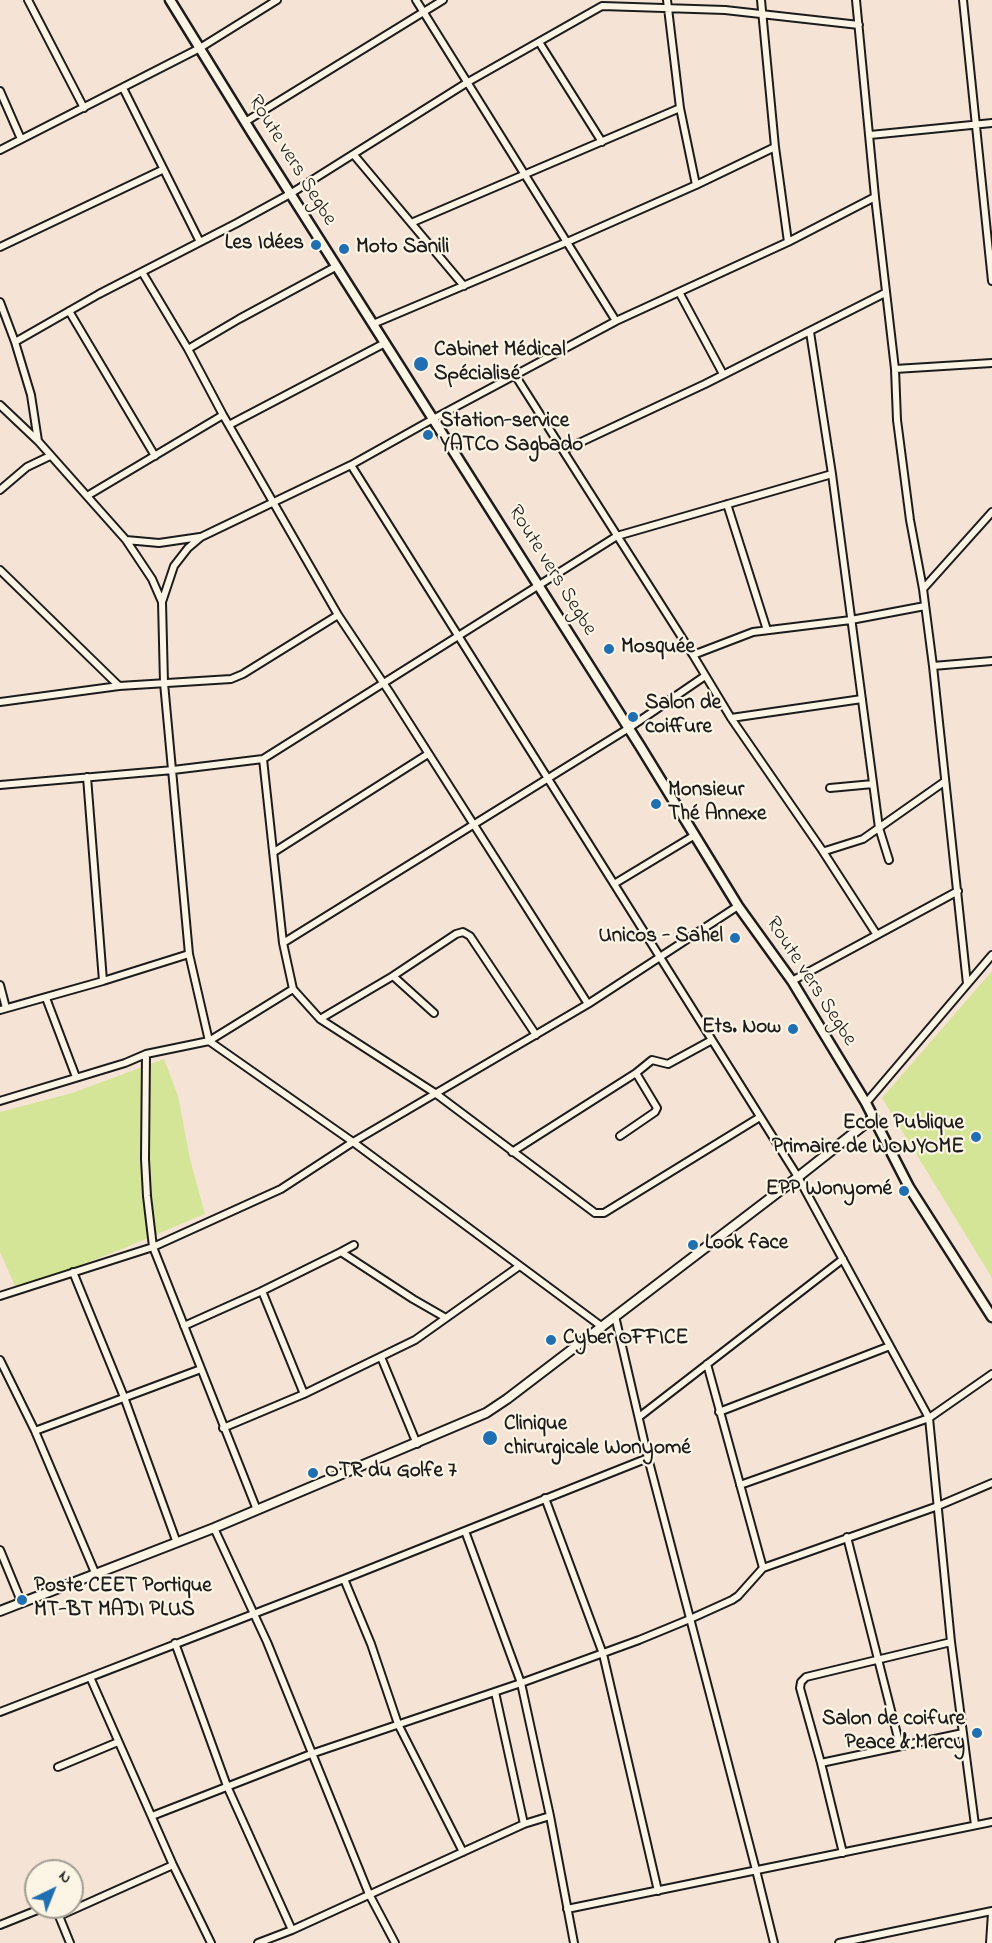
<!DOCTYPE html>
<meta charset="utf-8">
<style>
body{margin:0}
#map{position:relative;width:992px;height:1943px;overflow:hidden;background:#f5e4d5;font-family:"Indie Flower",sans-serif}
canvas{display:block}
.north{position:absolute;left:24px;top:1859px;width:60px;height:60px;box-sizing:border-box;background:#fcf5e5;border:2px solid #a29e95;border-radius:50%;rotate:43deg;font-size:16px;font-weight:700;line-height:24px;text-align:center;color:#1c1c1c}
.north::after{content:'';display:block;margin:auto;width:21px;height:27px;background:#1f6fb2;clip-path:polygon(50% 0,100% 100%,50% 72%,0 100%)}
</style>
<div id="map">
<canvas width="992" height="1943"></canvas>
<div class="north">N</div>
</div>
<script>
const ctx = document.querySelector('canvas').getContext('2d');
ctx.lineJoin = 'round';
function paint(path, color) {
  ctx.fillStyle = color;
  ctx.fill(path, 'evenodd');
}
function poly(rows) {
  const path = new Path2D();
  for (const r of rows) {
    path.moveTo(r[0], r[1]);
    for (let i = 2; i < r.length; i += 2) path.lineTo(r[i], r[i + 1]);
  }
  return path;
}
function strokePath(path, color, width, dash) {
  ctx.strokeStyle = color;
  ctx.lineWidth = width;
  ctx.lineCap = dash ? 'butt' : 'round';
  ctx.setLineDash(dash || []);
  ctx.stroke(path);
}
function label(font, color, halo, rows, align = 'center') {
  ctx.font = font + ' "Indie Flower",sans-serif';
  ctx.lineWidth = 4.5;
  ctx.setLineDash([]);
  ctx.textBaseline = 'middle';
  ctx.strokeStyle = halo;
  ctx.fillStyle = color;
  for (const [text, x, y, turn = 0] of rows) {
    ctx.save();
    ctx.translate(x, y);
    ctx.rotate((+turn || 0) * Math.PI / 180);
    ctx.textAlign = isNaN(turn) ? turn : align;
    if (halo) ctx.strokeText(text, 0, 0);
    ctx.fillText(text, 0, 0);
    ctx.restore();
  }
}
const green = poly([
 [992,971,992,1278,882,1098],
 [164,1059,178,1096,190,1159,205,1214,117,1251,52,1276,15,1286,0,1252,0,1112,72,1093]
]);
const minor = poly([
 [28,0,84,108],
 [416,0,616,321],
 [667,0,680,108,696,185],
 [761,0,775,147,788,242],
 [856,0,875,197,895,369,897,420,910,520,923,589,933,666,967,984],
 [963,0,992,281],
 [539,42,602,142],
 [123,88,200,242],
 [0,91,21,139],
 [245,122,443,0],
 [870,135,992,123],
 [0,150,200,48,277,0],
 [354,155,464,286],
 [411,223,680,108],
 [0,247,162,170],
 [142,272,188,349,223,415,338,615,390,693,588,1004],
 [679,292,723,374],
 [0,302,15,342,31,395,38,441],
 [69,311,155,456],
 [373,324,567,242,696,185,775,147],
 [810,332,832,474,879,828,889,860],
 [15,342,99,294,237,223,290,194,468,82,602,6,725,10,859,25],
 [188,349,239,319,337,266],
 [895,369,992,363],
 [515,375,693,655,731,718,822,850,877,935],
 [0,405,38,441,126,540,152,579,162,602,164,683,189,954,209,1041,353,1142,601,1326],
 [229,425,385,343],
 [564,450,705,384,885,293],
 [351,465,798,1177,929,1418,951,1642,975,1825],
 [0,490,27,467,50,456],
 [87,496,223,415],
 [727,504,767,630],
 [126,540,159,543,200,537],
 [0,570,119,686],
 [923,589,992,512],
 [162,602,174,566,188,548,201,537,351,465,433,419,616,321,788,242,875,197],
 [693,655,753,632,851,620,925,606],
 [933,666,992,661],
 [0,702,119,686,231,679,243,674,338,615],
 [731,718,862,699],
 [263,759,283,943,293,989,320,1019,435,1093,595,1213,604,1213,760,1117],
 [87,777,103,981],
 [0,785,173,770,263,759,617,536,832,474],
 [830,788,873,784],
 [822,850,825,851,863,839,944,782],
 [274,852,428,754],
 [614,884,695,835],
 [283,943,629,728,705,676],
 [393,976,434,1013],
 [792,981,958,891],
 [0,985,6,1008],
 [46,998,76,1077],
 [0,1010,103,981,189,954],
 [320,1019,393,976,456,934,463,932,470,936,536,1035],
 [146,1054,145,1159,147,1196,153,1247,257,1510],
 [0,1101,125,1063,146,1054,209,1041,293,989],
 [866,1103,992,955],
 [620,1136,655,1112,657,1108,636,1073],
 [512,1152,636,1073,652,1060,668,1064,712,1040],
 [341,1252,354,1245],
 [73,1272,124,1397,177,1543],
 [262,1291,304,1394],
 [0,1296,153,1247,281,1189,353,1142,588,1004,738,906],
 [615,1316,648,1458,756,1870,774,1943],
 [184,1326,262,1291,341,1252,413,1299,446,1318],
 [381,1357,417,1444],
 [0,1360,35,1431,96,1575],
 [707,1364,763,1568],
 [719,1412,890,1346],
 [639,1417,843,1259],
 [223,1428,304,1394,415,1340,518,1267],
 [35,1431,201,1369],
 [740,1485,929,1418,992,1374],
 [545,1498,603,1654,658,1891],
 [214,1528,267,1642,369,1894,395,1943],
 [465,1531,521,1683,550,1816,574,1943],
 [847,1537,900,1746],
 [0,1550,21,1601],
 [344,1579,371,1644,398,1724,463,1852],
 [175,1643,227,1786,292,1930,524,1824,550,1816],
 [90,1677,173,1865,211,1943],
 [495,1692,524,1824],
 [0,1712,344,1579,648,1458],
 [821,1763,963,1733],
 [58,1767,118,1742],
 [152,1816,311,1754,521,1683,639,1640,690,1619,732,1600,738,1596,763,1568,938,1506,992,1483],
 [843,1853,821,1763,800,1688,801,1682,806,1677,951,1642],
 [567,1909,992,1822],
 [59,1916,173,1865],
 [0,1925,40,1909,48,1908,59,1916,70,1943],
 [258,1943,292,1930],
 [839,1943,992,1911],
 [990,1943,992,1913]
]);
const tertiary = poly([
 [0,1611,214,1528,486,1413,507,1399,798,1177,874,1117]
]);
const secondary = poly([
 [170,0,252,133,640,746,738,906,792,981,866,1103,909,1187,992,1317]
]);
const markers = [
 [316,245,6,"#1f6fb2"],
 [344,249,6,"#1f6fb2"],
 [421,364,8,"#1f6fb2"],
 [428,435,6,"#1f6fb2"],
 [609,649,6,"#1f6fb2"],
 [633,717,6,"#1f6fb2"],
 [656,804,6,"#1f6fb2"],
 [735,938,6,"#1f6fb2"],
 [793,1029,6,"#1f6fb2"],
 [976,1137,6,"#1f6fb2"],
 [904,1191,6,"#1f6fb2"],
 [693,1245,6,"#1f6fb2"],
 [551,1340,6,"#1f6fb2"],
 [490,1438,8,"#1f6fb2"],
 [313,1473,6,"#1f6fb2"],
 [22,1600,6,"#1f6fb2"],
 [977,1733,6,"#1f6fb2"]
];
const streetNames = [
 ["Route vers Segbe",291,161,58],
 ["Route vers Segbe",551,571,58],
 ["Route vers Segbe",810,982,57]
];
const poiNames = [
 ["Les Idées",304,245,"right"],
 ["Moto Sanili",356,249],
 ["Cabinet Médical",434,352],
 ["Spécialisé",434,376],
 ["Station-service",440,423],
 ["YATCO Sagbado",440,447],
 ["Mosquée",621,649],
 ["Salon de",645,705],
 ["coiffure",645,729],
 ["Monsieur",668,792],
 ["Thé Annexe",668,816],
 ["Unicos - Sahel",723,938,"right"],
 ["Ets. Now",781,1029,"right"],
 ["Ecole Publique",964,1125,"right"],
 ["Primaire de WONYOME",964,1149,"right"],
 ["EPP Wonyomé",892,1191,"right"],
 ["Look face",705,1245],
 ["Cyber OFFICE",563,1340],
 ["Clinique",504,1426],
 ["chirurgicale Wonyomé",504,1450],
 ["OTR du Golfe 7",325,1473],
 ["Poste CEET Portique",34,1588],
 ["MT-BT MADI PLUS",34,1612],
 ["Salon de coifure",965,1721,"right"],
 ["Peace & Mercy",965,1745,"right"]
];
paint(green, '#d5e598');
strokePath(minor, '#1c1c1c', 10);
strokePath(tertiary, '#1c1c1c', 12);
strokePath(secondary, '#1c1c1c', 13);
strokePath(minor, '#fcf5e5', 6);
strokePath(tertiary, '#fcf5e5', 8);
strokePath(secondary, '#fcf5e5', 8);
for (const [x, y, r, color] of markers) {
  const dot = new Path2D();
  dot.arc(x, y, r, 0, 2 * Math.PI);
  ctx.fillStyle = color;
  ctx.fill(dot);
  strokePath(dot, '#fcf5e5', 2);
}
label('21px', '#1c1c1c', '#fcf5e5', streetNames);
label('bold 21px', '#1c1c1c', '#fcf5e5', poiNames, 'left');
</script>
